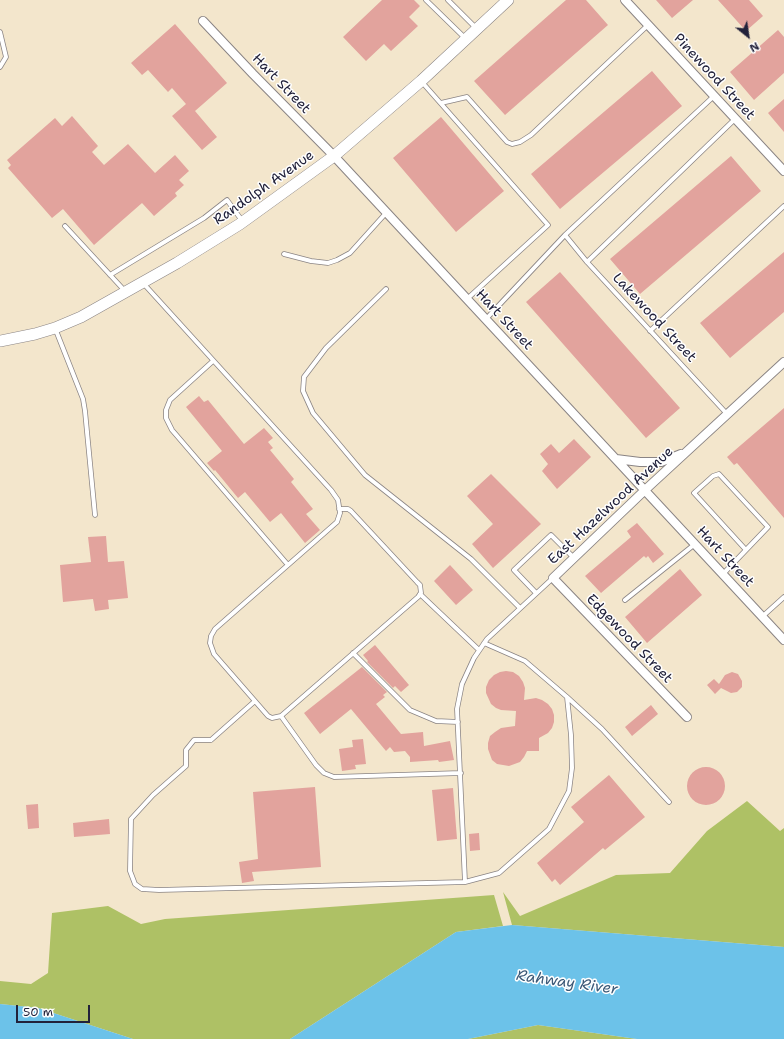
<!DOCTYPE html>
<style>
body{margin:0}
#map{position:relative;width:784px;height:1039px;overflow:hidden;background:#f3e6cc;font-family:"Shantell Sans",sans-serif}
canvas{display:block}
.north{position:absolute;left:728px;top:16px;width:40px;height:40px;-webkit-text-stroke:3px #fff;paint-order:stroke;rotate:150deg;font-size:11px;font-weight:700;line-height:16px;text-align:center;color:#22223b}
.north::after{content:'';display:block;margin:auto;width:14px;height:18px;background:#22223b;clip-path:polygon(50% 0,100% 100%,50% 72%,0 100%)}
.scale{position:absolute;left:16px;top:1005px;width:74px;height:18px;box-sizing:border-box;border:2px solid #22223b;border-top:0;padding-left:5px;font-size:12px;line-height:14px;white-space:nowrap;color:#22223b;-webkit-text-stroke:3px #fff;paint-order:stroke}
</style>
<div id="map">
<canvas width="784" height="1039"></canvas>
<div class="north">N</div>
<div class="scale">50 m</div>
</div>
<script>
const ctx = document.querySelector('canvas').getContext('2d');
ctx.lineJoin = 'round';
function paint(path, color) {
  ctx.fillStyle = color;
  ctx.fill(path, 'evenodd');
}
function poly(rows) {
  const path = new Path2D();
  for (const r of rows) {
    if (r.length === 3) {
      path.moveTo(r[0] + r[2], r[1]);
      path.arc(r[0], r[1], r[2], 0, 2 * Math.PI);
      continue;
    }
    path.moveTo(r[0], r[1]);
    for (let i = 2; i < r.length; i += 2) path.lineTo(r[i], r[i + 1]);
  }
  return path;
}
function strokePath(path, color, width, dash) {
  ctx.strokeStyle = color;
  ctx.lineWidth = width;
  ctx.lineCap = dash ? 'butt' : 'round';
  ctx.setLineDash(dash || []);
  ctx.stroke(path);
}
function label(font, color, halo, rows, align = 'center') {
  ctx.font = font + ' "Shantell Sans",sans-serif';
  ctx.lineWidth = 3;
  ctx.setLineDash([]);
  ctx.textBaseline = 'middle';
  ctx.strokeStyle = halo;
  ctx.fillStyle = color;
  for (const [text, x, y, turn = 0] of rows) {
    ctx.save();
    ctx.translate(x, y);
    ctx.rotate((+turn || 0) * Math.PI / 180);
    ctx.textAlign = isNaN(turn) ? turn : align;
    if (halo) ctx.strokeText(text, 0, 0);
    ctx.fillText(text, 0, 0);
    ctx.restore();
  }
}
const green = poly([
 [747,801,780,831,784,828,784,947,512,925,503,892,520,916,616,875,670,873,707,831],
 [494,895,503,926,456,932,290,1039,133,1039,38,1008,0,1004,0,981,31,984,48,973,52,913,108,906,141,924,165,919],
 [538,1025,637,1039,468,1039]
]);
const water = poly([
 [512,925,784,947,784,1039,637,1039,538,1025,468,1039,290,1039,456,932],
 [0,1004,38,1008,133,1039,0,1039]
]);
const building = poly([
 [382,0,414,0,420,6,409,17,418,26,391,51,384,44,366,61,343,37],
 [566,0,586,0,608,25,505,115,474,81],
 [656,0,693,0,672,18],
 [718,0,749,0,763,16,746,31],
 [175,24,227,83,195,111,217,137,202,150,172,116,186,104,172,88,168,92,148,70,142,75,131,63],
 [778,30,784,37,784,73,754,100,730,72],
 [652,71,682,106,560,209,531,174],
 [784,99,784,132,768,113],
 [72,116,98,146,92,152,104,165,128,144,155,173,175,155,189,171,179,180,184,185,175,193,177,196,154,216,142,203,94,245,63,209,52,218,8,168,11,165,7,160,55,118,62,126],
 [441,117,504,191,456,232,393,158],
 [731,156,761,191,640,294,610,259],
 [784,252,784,312,730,358,700,323],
 [560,272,680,408,646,438,526,302],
 [199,396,204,402,208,400,244,444,264,428,273,438,268,442,273,448,270,450,294,479,291,482,313,509,306,514,320,530,305,543,281,513,270,522,245,492,238,498,215,470,214,471,207,463,222,451,186,407],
 [784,408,784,518,737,463,734,465,727,457],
 [574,439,591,457,557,489,542,471,548,464,540,454,551,444,559,453],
 [491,474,541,524,493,568,472,544,493,524,467,496],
 [637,523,664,554,653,563,648,556,646,558,644,556,601,593,585,576,631,537,627,531],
 [106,536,108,562,124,561,128,598,108,600,109,609,95,611,93,599,63,602,60,565,91,562,88,537],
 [450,565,473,590,456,605,434,581],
 [680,569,702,595,647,643,625,617],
 [375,645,409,685,401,692,395,686,393,688,367,662,368,661,363,655],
 [362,667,387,692,383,695,385,697,376,704,401,734,423,732,424,746,450,741,454,760,439,762,438,760,410,762,410,757,405,751,394,752,390,747,386,751,351,709,320,734,304,713],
 [506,671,513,672,519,676,523,682,525,688,524,700,536,698,542,700,548,704,552,709,554,715,554,722,552,728,548,733,539,738,539,751,527,751,524,757,520,762,509,766,497,764,492,760,488,749,488,743,490,736,495,732,501,728,515,726,516,711,501,710,496,708,491,704,486,693,486,687,489,680,494,675,500,672],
 [732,672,738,674,742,681,742,687,737,692,731,693,721,688,715,694,707,685,714,679,719,684,725,675],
 [651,705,658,714,632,736,625,727],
 [363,739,366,764,355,765,356,769,342,771,339,749,353,747,352,740],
 [706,786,19],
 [609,775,645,817,605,850,603,848,560,885,555,879,552,882,537,863,584,822,571,807],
 [315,787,321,867,252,872,254,881,242,883,239,862,258,859,253,792],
 [453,788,457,839,437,841,432,790],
 [38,804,39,828,28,829,26,805],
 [109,819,110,834,74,837,73,823],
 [479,833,480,850,470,851,469,834]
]);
const lane = poly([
 [426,0,466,39],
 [448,0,476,28],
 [0,32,6,57,0,67],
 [421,81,548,225,467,299],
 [441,103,467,97,507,142,512,144,520,142,531,135,648,25],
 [65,226,124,290],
 [565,235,587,262,727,414],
 [284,254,311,261,328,263,337,260,350,253,386,213],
 [587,262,735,119],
 [110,275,204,218,227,200,243,222],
 [143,283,331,490,338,500,340,513,337,522,215,629,211,636,210,643,214,654,268,716,272,718,281,716,418,597,421,593,420,585,417,582,351,511,348,509,339,509],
 [386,289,326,348,304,377,303,391,313,413,365,475,471,559,520,608],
 [486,319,565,235,714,96],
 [55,328,83,399,85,411,95,515],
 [650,331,784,206],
 [213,361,170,400,166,410,166,418,172,430,288,565],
 [723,574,768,527,719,474,713,476,694,493,746,550],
 [536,593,514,570,551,535,574,558],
 [420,594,479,650],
 [625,600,695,544],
 [763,616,784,597],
 [484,643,525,661,567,697,571,735,572,768,569,791,549,829,499,873,465,882,457,709,462,684,474,658,487,639,553,578],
 [353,653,410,710,436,721,458,722],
 [567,697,602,729,669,802],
 [255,701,211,740,194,740,186,750,186,766,153,795,131,819,130,871,135,884,142,889,159,890,465,882],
 [281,716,316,765,324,773,334,777,461,773]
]);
const street = poly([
 [625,0,784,171],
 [203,21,253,74,334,156,784,640],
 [616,459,640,462,661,462,681,454],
 [687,717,553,578,645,490,784,362]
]);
const secondary = poly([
 [0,341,35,334,55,328,81,317,177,263,240,224,334,156,421,81,508,0]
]);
const streetNames = [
 ["Pinewood Street",714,77,47],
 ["Hart Street",281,84,46],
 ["Randolph Avenue",264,188,-35],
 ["Lakewood Street",654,318,47],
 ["Hart Street",504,320,47],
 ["East Hazelwood Avenue",611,506,-43],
 ["Hart Street",725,557,47],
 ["Edgewood Street",629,639,46]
];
const waterNames = [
 ["Rahway River",567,983,8]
];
paint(green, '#aec165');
paint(water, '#6cc2e9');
paint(building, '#e2a39d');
strokePath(lane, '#8a8484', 5.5);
strokePath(street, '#8a8484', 10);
strokePath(secondary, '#8a8484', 12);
strokePath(lane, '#fff', 4);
strokePath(street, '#fff', 8);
strokePath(secondary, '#fff', 11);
label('14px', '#22223b', '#fff', streetNames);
label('italic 15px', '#3c5a78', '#fff', waterNames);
</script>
